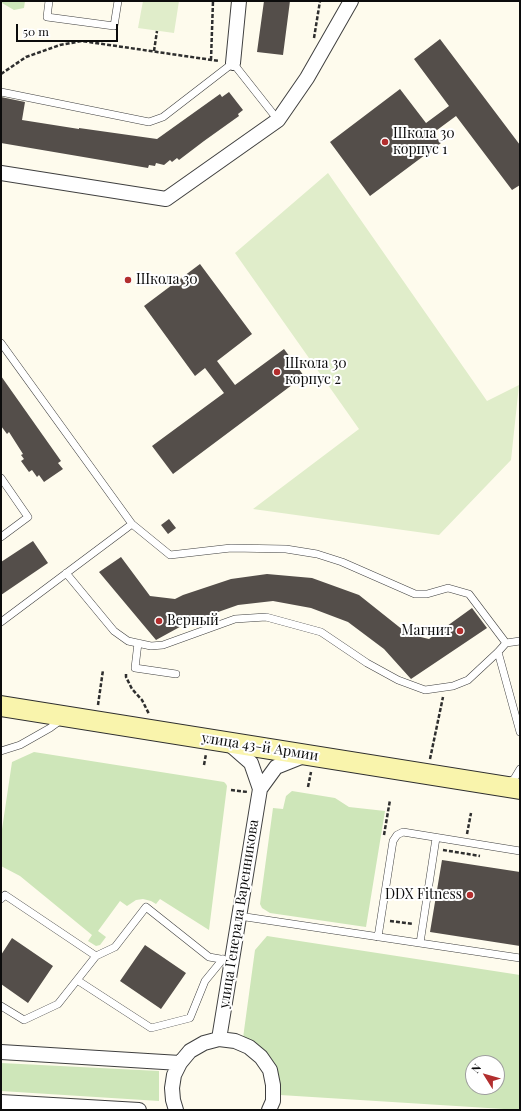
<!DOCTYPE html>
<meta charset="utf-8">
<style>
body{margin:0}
#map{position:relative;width:521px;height:1111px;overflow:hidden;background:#fefbed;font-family:"Playfair Display",serif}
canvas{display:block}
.frame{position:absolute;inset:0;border:2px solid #0c0c0c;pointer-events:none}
.north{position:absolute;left:465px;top:1055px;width:40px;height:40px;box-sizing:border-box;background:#fff;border:1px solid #9e9e9e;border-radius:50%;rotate:307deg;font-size:11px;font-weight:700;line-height:16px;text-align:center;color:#0c0c0c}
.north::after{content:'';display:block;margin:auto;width:14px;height:18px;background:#b22e2e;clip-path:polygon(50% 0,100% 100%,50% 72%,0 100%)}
.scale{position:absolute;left:16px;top:24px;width:102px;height:18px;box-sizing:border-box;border:2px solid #0c0c0c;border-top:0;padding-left:5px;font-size:12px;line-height:14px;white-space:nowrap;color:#0c0c0c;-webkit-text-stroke:3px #fff;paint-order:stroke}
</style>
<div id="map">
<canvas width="521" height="1111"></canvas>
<div class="frame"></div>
<div class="north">N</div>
<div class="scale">50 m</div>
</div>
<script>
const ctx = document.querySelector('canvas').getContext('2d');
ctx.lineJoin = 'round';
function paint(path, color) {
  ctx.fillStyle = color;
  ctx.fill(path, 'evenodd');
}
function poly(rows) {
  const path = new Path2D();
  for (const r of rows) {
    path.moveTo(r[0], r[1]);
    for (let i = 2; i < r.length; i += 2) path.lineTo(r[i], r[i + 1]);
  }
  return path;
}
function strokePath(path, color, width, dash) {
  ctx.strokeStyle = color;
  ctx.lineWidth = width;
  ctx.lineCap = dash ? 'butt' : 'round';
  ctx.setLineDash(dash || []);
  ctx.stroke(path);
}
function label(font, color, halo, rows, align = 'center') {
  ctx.font = font + ' "Playfair Display",serif';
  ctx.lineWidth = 4;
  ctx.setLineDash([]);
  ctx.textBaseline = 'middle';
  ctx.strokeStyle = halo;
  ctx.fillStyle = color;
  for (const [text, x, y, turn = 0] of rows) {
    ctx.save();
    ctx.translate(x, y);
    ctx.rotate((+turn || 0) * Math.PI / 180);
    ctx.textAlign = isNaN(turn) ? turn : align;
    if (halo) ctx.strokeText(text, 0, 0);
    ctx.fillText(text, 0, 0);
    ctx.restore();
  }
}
const green = poly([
 [2,1,25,1,24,8,14,10,2,3],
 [34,752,224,782,226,784,227,786,209,930,160,899,156,904,151,901,143,899,136,900,127,906,120,901,98,931,106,937,100,945,96,946,88,941,92,935,20,876,1,866,1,836,12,762],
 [292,791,335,798,349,807,385,811,366,927,270,913,262,908,260,904,273,808,283,809,286,796],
 [267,936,520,975,520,1110,280,1095,276,1067,257,1044,243,1038,255,950],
 [473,1063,497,1063,497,1087,473,1087],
 [1,1063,159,1071,159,1101,1,1091]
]);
const pitch = poly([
 [143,1,179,1,174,33,138,28],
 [328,173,487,401,519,385,511,460,439,535,253,509,359,429,235,253]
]);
const building = poly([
 [264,1,290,1,283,55,257,52],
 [440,39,520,145,520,185,512,190,456,116,433,133,441,143,370,196,330,142,400,89,426,123,449,106,414,59],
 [229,92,243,110,238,114,239,116,204,141,179,160,177,158,172,162,170,160,164,165,156,163,155,166,149,165,148,168,1,143,1,97,25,102,22,120,79,129,79,128,157,139,220,94,222,97],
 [200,264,252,334,217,361,235,385,284,349,304,376,173,474,152,446,224,393,205,368,195,376,144,306],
 [1,376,61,461,58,463,63,469,44,482,39,475,37,477,32,470,29,472,21,461,24,459,21,455,23,454,9,432,7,434,1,426],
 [169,519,176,528,168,534,161,525],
 [33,541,48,563,1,595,1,562],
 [121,557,150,596,175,599,183,595,231,579,267,574,312,578,359,595,408,634,429,639,472,608,487,628,411,679,384,649,348,622,311,608,273,601,238,605,187,623,156,640,99,572],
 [442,860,520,872,520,946,430,932],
 [12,938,53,966,28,1003,1,984,1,955],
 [145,945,186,973,161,1009,120,981]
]);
const path = poly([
 [314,38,320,1],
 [154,51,157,31],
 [211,60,213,1],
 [1,74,26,57,60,45,82,41,219,61],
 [126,674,126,677,132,689,142,700,149,714],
 [98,705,103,670],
 [430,759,443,697],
 [204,765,206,754],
 [308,787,311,772],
 [231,790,248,792],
 [467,834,471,813],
 [384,835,390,800],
 [443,850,480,856],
 [390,921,413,924]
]);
const service = poly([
 [49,1,47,17,114,26,118,1],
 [1,92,149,122,163,117,233,63,278,120],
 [1,343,132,524,1,622],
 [1,478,28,517,1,537],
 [66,573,114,631,128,641,151,646,163,645,235,619,266,617,321,632,367,663,398,680,425,690,453,686,468,680,498,652,506,643,469,594,448,588,427,594,415,594,342,562,317,554,286,549,231,548,170,555,132,524],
 [138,643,135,668,176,674],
 [506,643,520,641],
 [498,652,520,732],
 [1,751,20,745,50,728,61,720],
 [507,783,514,779,520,769],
 [1,899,5,895,96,956,58,1004,24,1020,1,1006],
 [239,916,520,958],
 [378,937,393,841,397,835,403,832,520,851],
 [420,943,436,838],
 [96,956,115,947,146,907,209,957,226,960],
 [77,980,151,1028,190,1018,205,981,223,959]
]);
const minor = poly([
 [233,63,239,1],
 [1,173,166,199,278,120,307,78,351,1],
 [227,742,251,763,260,789],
 [219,1039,260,789,276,767,306,755],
 [1,1052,180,1063],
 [1,1102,139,1110],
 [176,1110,173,1100,172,1088,174,1075,180,1063,190,1051,204,1043,219,1039,235,1041,249,1047,261,1057,270,1070,273,1085,273,1101,269,1110]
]);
const secondary = poly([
 [1,706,520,789]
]);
const markers = [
 [385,142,4,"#b22e2e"],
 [128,280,4,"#b22e2e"],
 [277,372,4,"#b22e2e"],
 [159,621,4,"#b22e2e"],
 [460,631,4,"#b22e2e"],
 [470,895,4,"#b22e2e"]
];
const poiNames = [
 ["Школа 30",393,134],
 ["корпус 1",393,150],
 ["Школа 30",136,280],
 ["Школа 30",285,364],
 ["корпус 2",285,380],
 ["Верный",167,621],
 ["Магнит",452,631,"right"],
 ["DDX Fitness",462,895,"right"]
];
const streetNames = [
 ["улица 43-й Армии",260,747,9],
 ["улица Генерала Варенникова",239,914,-81]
];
paint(green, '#cee6b9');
paint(pitch, '#e0edca');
paint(building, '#544e4a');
strokePath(service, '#3f3f3f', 8);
strokePath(minor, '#3f3f3f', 16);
strokePath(secondary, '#2e2e2e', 22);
strokePath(path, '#2e2e2e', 2.5, [4, 2]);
strokePath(service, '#fff', 7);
strokePath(minor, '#fff', 14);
strokePath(secondary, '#f9f4ac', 20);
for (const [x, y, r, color] of markers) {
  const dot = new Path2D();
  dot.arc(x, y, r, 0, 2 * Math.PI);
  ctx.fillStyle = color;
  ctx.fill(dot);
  strokePath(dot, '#fff', 1.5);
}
label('14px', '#0c0c0c', '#fff', poiNames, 'left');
label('14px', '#0c0c0c', '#fff', streetNames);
</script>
